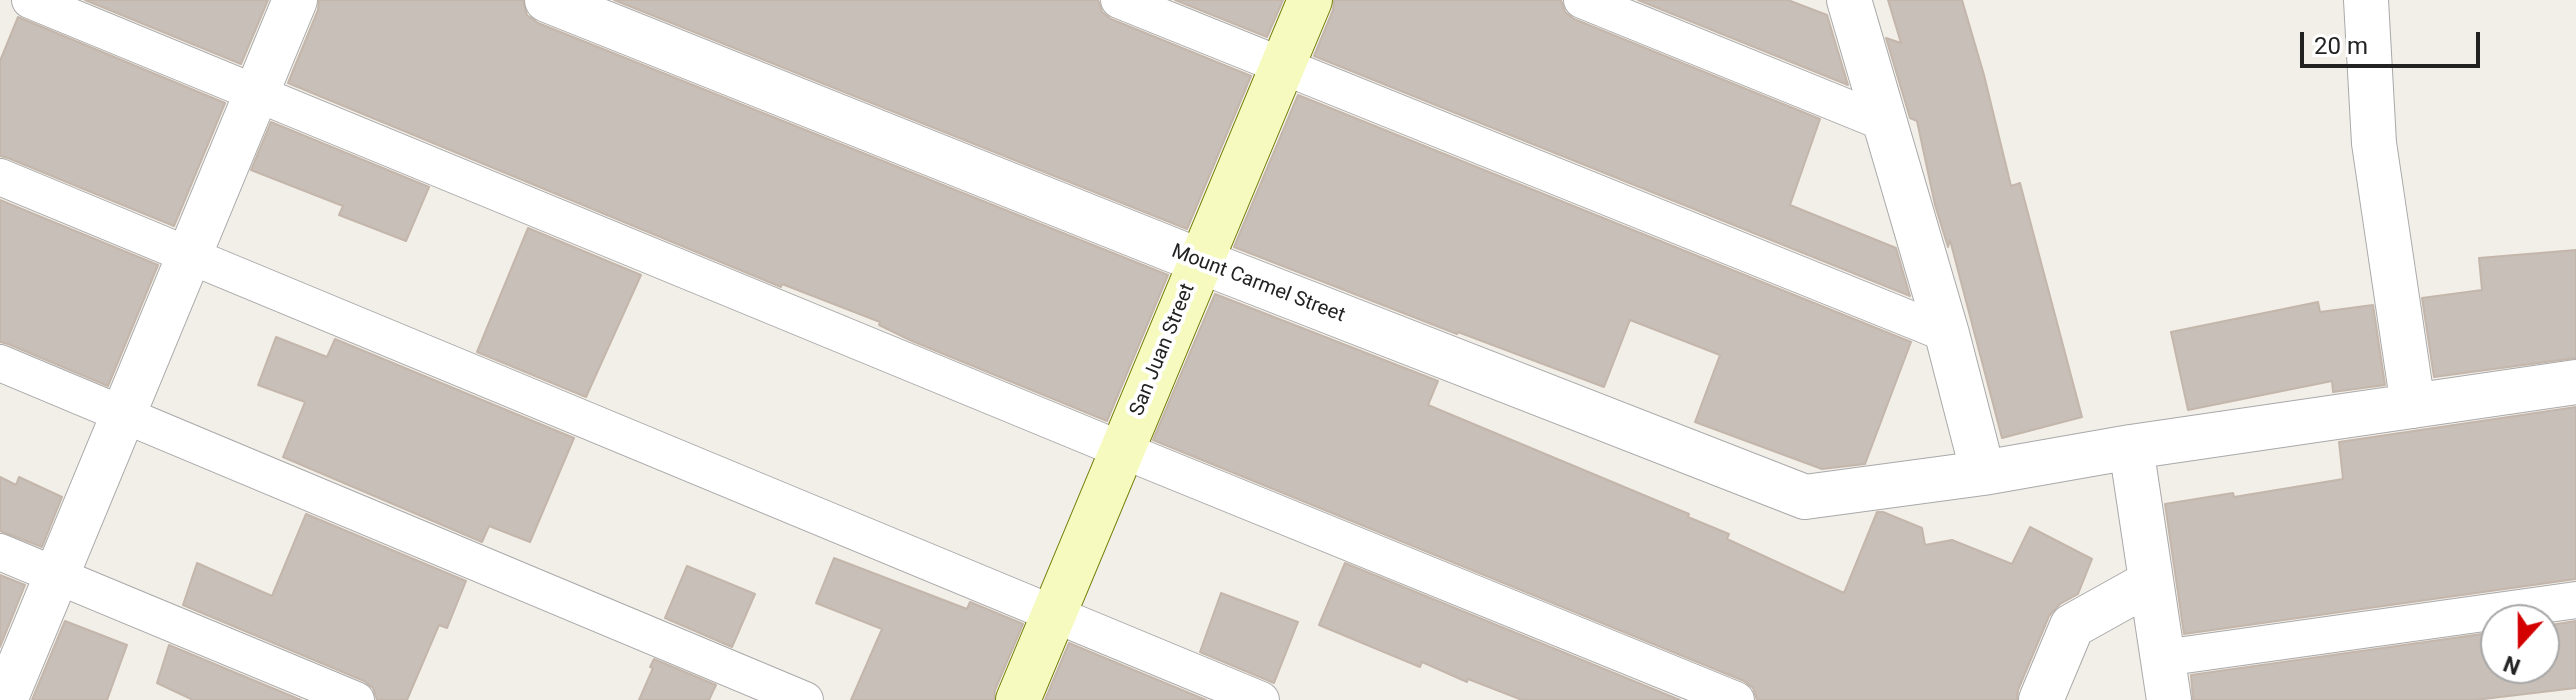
<!DOCTYPE html>
<style>
body{margin:0}
#map{position:relative;width:2576px;height:700px;overflow:hidden;background:#f2efe9;font-family:Roboto,sans-serif}
canvas{display:block}
.north{position:absolute;left:2480px;top:604px;width:80px;height:80px;box-sizing:border-box;background:#fff;border:2px solid #a7a7a7;border-radius:50%;rotate:201deg;font-size:22px;font-weight:700;line-height:32px;text-align:center;color:#222}
.north::after{content:'';display:block;margin:auto;width:28px;height:36px;background:#d40000;clip-path:polygon(50% 0,100% 100%,50% 72%,0 100%)}
.scale{position:absolute;left:2300px;top:32px;width:180px;height:36px;box-sizing:border-box;border:4px solid #222;border-top:0;padding-left:10px;font-size:24px;line-height:28px;white-space:nowrap;color:#222;-webkit-text-stroke:6px #fff;paint-order:stroke}
</style>
<div id="map">
<canvas width="2576" height="700"></canvas>
<div class="north">N</div>
<div class="scale">20 m</div>
</div>
<script>
const ctx = document.querySelector('canvas').getContext('2d');
ctx.lineJoin = 'round';
function paint(path, color) {
  ctx.fillStyle = color;
  ctx.fill(path, 'evenodd');
}
function poly(rows) {
  const path = new Path2D();
  for (const r of rows) {
    path.moveTo(r[0], r[1]);
    for (let i = 2; i < r.length; i += 2) path.lineTo(r[i], r[i + 1]);
  }
  return path;
}
function strokePath(path, color, width, dash) {
  ctx.strokeStyle = color;
  ctx.lineWidth = width;
  ctx.lineCap = dash ? 'butt' : 'round';
  ctx.setLineDash(dash || []);
  ctx.stroke(path);
}
function label(font, color, halo, rows, align = 'center') {
  ctx.font = font + ' Roboto,sans-serif';
  ctx.lineWidth = 8;
  ctx.setLineDash([]);
  ctx.textBaseline = 'middle';
  ctx.strokeStyle = halo;
  ctx.fillStyle = color;
  for (const [text, x, y, turn = 0] of rows) {
    ctx.save();
    ctx.translate(x, y);
    ctx.rotate((+turn || 0) * Math.PI / 180);
    ctx.textAlign = isNaN(turn) ? turn : align;
    if (halo) ctx.strokeText(text, 0, 0);
    ctx.fillText(text, 0, 0);
    ctx.restore();
  }
}
const building = poly([
 [85,0,268,0,241,64,85,0],
 [319,0,523,0,527,15,538,23,1168,275,1107,421,912,341,879,325,880,322,782,284,781,287,288,83,318,10,319,0],
 [614,0,1098,0,1102,12,1111,19,1251,76,1187,229,614,0],
 [1175,0,1283,0,1267,37,1175,0],
 [1334,0,1561,0,1565,12,1574,19,1820,119,1790,205,1896,248,1910,296,1314,56,1333,10,1334,0],
 [1638,0,1788,0,1827,15,1848,85,1638,0],
 [1888,0,1962,0,1984,75,2011,186,2020,183,2082,417,2002,438,1950,240,1948,247,1935,205,1917,121,1910,118,1886,38,1901,43,1888,0],
 [18,17,225,103,174,226,8,158,0,156,0,61,18,17],
 [1298,95,1911,342,1865,464,1822,469,1695,422,1720,355,1630,320,1604,387,1458,332,1457,334,1234,247,1298,95],
 [271,122,429,187,406,241,339,215,343,206,251,170,271,122],
 [0,200,158,265,108,386,8,344,0,342,0,200],
 [528,228,641,275,586,397,477,352,528,228],
 [2576,250,2576,358,2434,377,2422,298,2482,290,2479,258,2576,250],
 [1215,294,1438,381,1428,405,1689,514,1688,517,1729,534,1727,539,1844,593,1877,512,1883,512,1922,528,1925,545,1952,540,2012,564,2030,527,2092,559,2078,594,2060,604,2049,616,2018,690,2017,700,1757,700,1753,688,1744,681,1153,440,1215,294],
 [2318,302,2320,312,2373,305,2385,385,2333,392,2332,381,2188,410,2171,332,2318,302],
 [276,337,327,357,335,339,574,438,530,542,489,526,482,542,283,457,305,402,258,385,276,337],
 [2576,407,2576,579,2184,634,2165,504,2233,493,2234,497,2343,479,2339,442,2576,407],
 [0,477,16,485,19,477,62,497,42,547,0,531,0,477],
 [306,514,466,581,447,628,439,625,407,700,377,700,373,688,364,681,183,605,197,563,272,596,306,514],
 [834,558,967,609,970,602,1023,624,995,690,994,700,851,700,882,629,816,603,834,558],
 [1345,563,1680,700,1522,700,1468,679,1467,682,1422,662,1420,667,1319,625,1345,563],
 [687,566,755,594,732,647,665,618,687,566],
 [0,575,25,585,0,647,0,575],
 [1221,593,1298,622,1274,683,1200,652,1221,593],
 [65,621,127,645,107,700,32,700,65,621],
 [2576,621,2576,688,2475,700,2193,700,2191,675,2496,632,2496,668,2544,668,2544,626,2576,621],
 [1069,643,1206,700,1045,700,1069,643],
 [169,645,301,700,193,700,157,683,169,645],
 [654,659,716,685,709,700,639,700,653,668,650,667,654,659]
]);
const lane = poly([
 [30,0,1122,450,1736,700],
 [1119,0,1947,334],
 [1582,0,1885,123],
 [0,177,1261,700],
 [0,363,805,700],
 [0,552,356,700],
 [2163,658,2576,600]
]);
const street = poly([
 [547,0,1200,261,1805,497,1983,473,2131,447,2576,382],
 [1849,0,1947,334,1983,473],
 [2366,0,2374,143,2413,406],
 [2131,447,2169,700],
 [5,700,295,0],
 [2041,700,2072,626,2151,582]
]);
const secondary = poly([
 [1018,700,1310,0]
]);
const streetNames = [
 ["Mount Carmel Street",1258,284,21],
 ["San Juan Street",1163,350,-68]
];
paint(building, '#c7bfb8');
strokePath(building, '#c4b6ab', 2);
strokePath(lane, '#a9a9a9', 38);
strokePath(street, '#a9a9a9', 46);
strokePath(secondary, '#707d05', 46);
strokePath(lane, '#fff', 36);
strokePath(street, '#fff', 44);
strokePath(secondary, '#f7fabf', 44);
label('20px', '#222', '#fff', streetNames);
</script>
